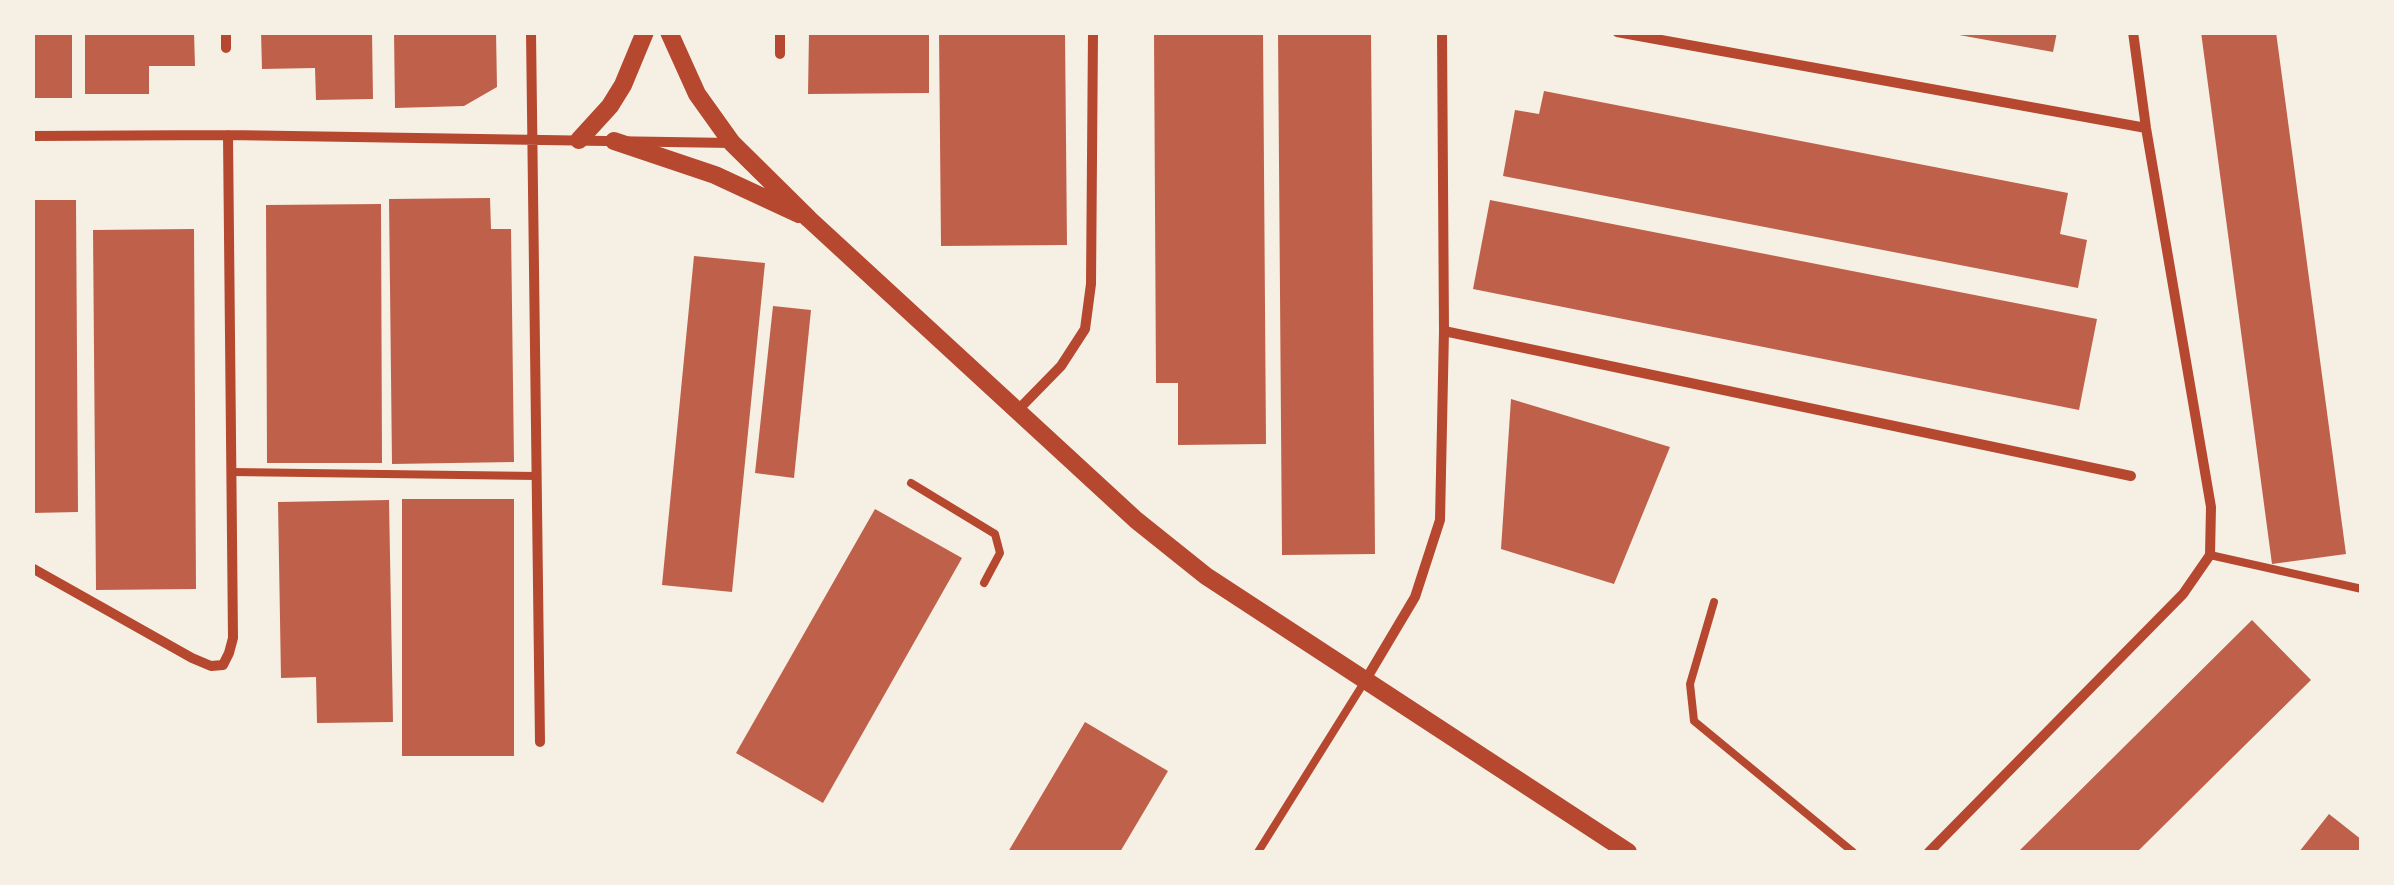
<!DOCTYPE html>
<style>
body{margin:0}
#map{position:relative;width:2394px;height:885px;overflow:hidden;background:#f6efe4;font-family:"Nunito Sans",sans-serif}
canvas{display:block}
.frame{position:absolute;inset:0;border:35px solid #f6efe4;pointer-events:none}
</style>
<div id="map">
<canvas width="2394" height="885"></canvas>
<div class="frame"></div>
</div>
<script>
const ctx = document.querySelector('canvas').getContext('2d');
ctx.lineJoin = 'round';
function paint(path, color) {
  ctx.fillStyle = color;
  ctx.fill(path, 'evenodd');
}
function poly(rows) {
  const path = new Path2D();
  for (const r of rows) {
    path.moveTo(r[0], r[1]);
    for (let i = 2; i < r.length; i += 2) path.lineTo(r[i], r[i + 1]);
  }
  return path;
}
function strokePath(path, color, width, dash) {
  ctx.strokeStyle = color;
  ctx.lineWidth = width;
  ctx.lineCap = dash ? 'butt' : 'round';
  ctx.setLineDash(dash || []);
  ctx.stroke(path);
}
const building = poly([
 [32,32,72,32,72,98,32,98],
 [85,32,194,32,195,66,149,66,149,94,85,94],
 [261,32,372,32,373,99,316,100,315,68,262,69],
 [394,32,496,32,497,87,464,106,395,108],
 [809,32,929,32,929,93,808,94],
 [939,32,1065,32,1067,245,941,246],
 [1154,32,1263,32,1266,444,1178,445,1178,383,1156,383],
 [1278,32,1371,32,1375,554,1282,555],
 [1959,32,2057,32,2053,52,1959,35],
 [2201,32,2276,32,2346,554,2272,564],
 [1544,91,2068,193,2060,234,2087,240,2078,288,1503,176,1515,110,1539,114],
 [490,198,491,229,511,229,514,462,392,464,389,199],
 [32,200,76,200,78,512,32,513],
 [1490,200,2097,319,2079,410,1473,289],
 [381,204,382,463,267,463,266,205],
 [194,229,196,589,96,590,93,230],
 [694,256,765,263,732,592,662,585],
 [773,306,811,310,794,478,755,473],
 [1511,399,1670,447,1614,584,1501,549],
 [402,499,514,499,514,756,402,756],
 [389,500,393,722,317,723,316,677,281,678,278,502],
 [875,509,962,558,823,803,736,753],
 [2252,620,2311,680,2234,756,2137,852,2018,852],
 [1085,722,1168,771,1120,852,1008,852],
 [2329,814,2362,840,2362,852,2299,852]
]);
const service = poly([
 [231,472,537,476],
 [911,483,995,534,1000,553,984,583],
 [2210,555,2362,589],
 [1714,602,1690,684,1694,721,1853,852],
 [1258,852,1365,681]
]);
const minor = poly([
 [531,32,540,742],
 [780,32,780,54],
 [1617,32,2146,128],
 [226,48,226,32],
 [32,136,228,135,731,143],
 [1444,331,2131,476],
 [1018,410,1061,366,1085,329,1091,284,1093,32],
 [32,568,192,658,211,666,223,665,229,653,233,638,228,135],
 [1365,681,1415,597,1440,520,1444,331,1442,32],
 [1929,852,2183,594,2210,555,2211,507,2146,128,2133,32]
]);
const tertiary = poly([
 [669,32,697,94,732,143,809,219,1136,520,1206,576,1628,852],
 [579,140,610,106,623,85,645,32],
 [614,141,715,175,799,214]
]);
paint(building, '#bf614a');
strokePath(service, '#b5482f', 8);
strokePath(minor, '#b5482f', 10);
strokePath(tertiary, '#b5482f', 18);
</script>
